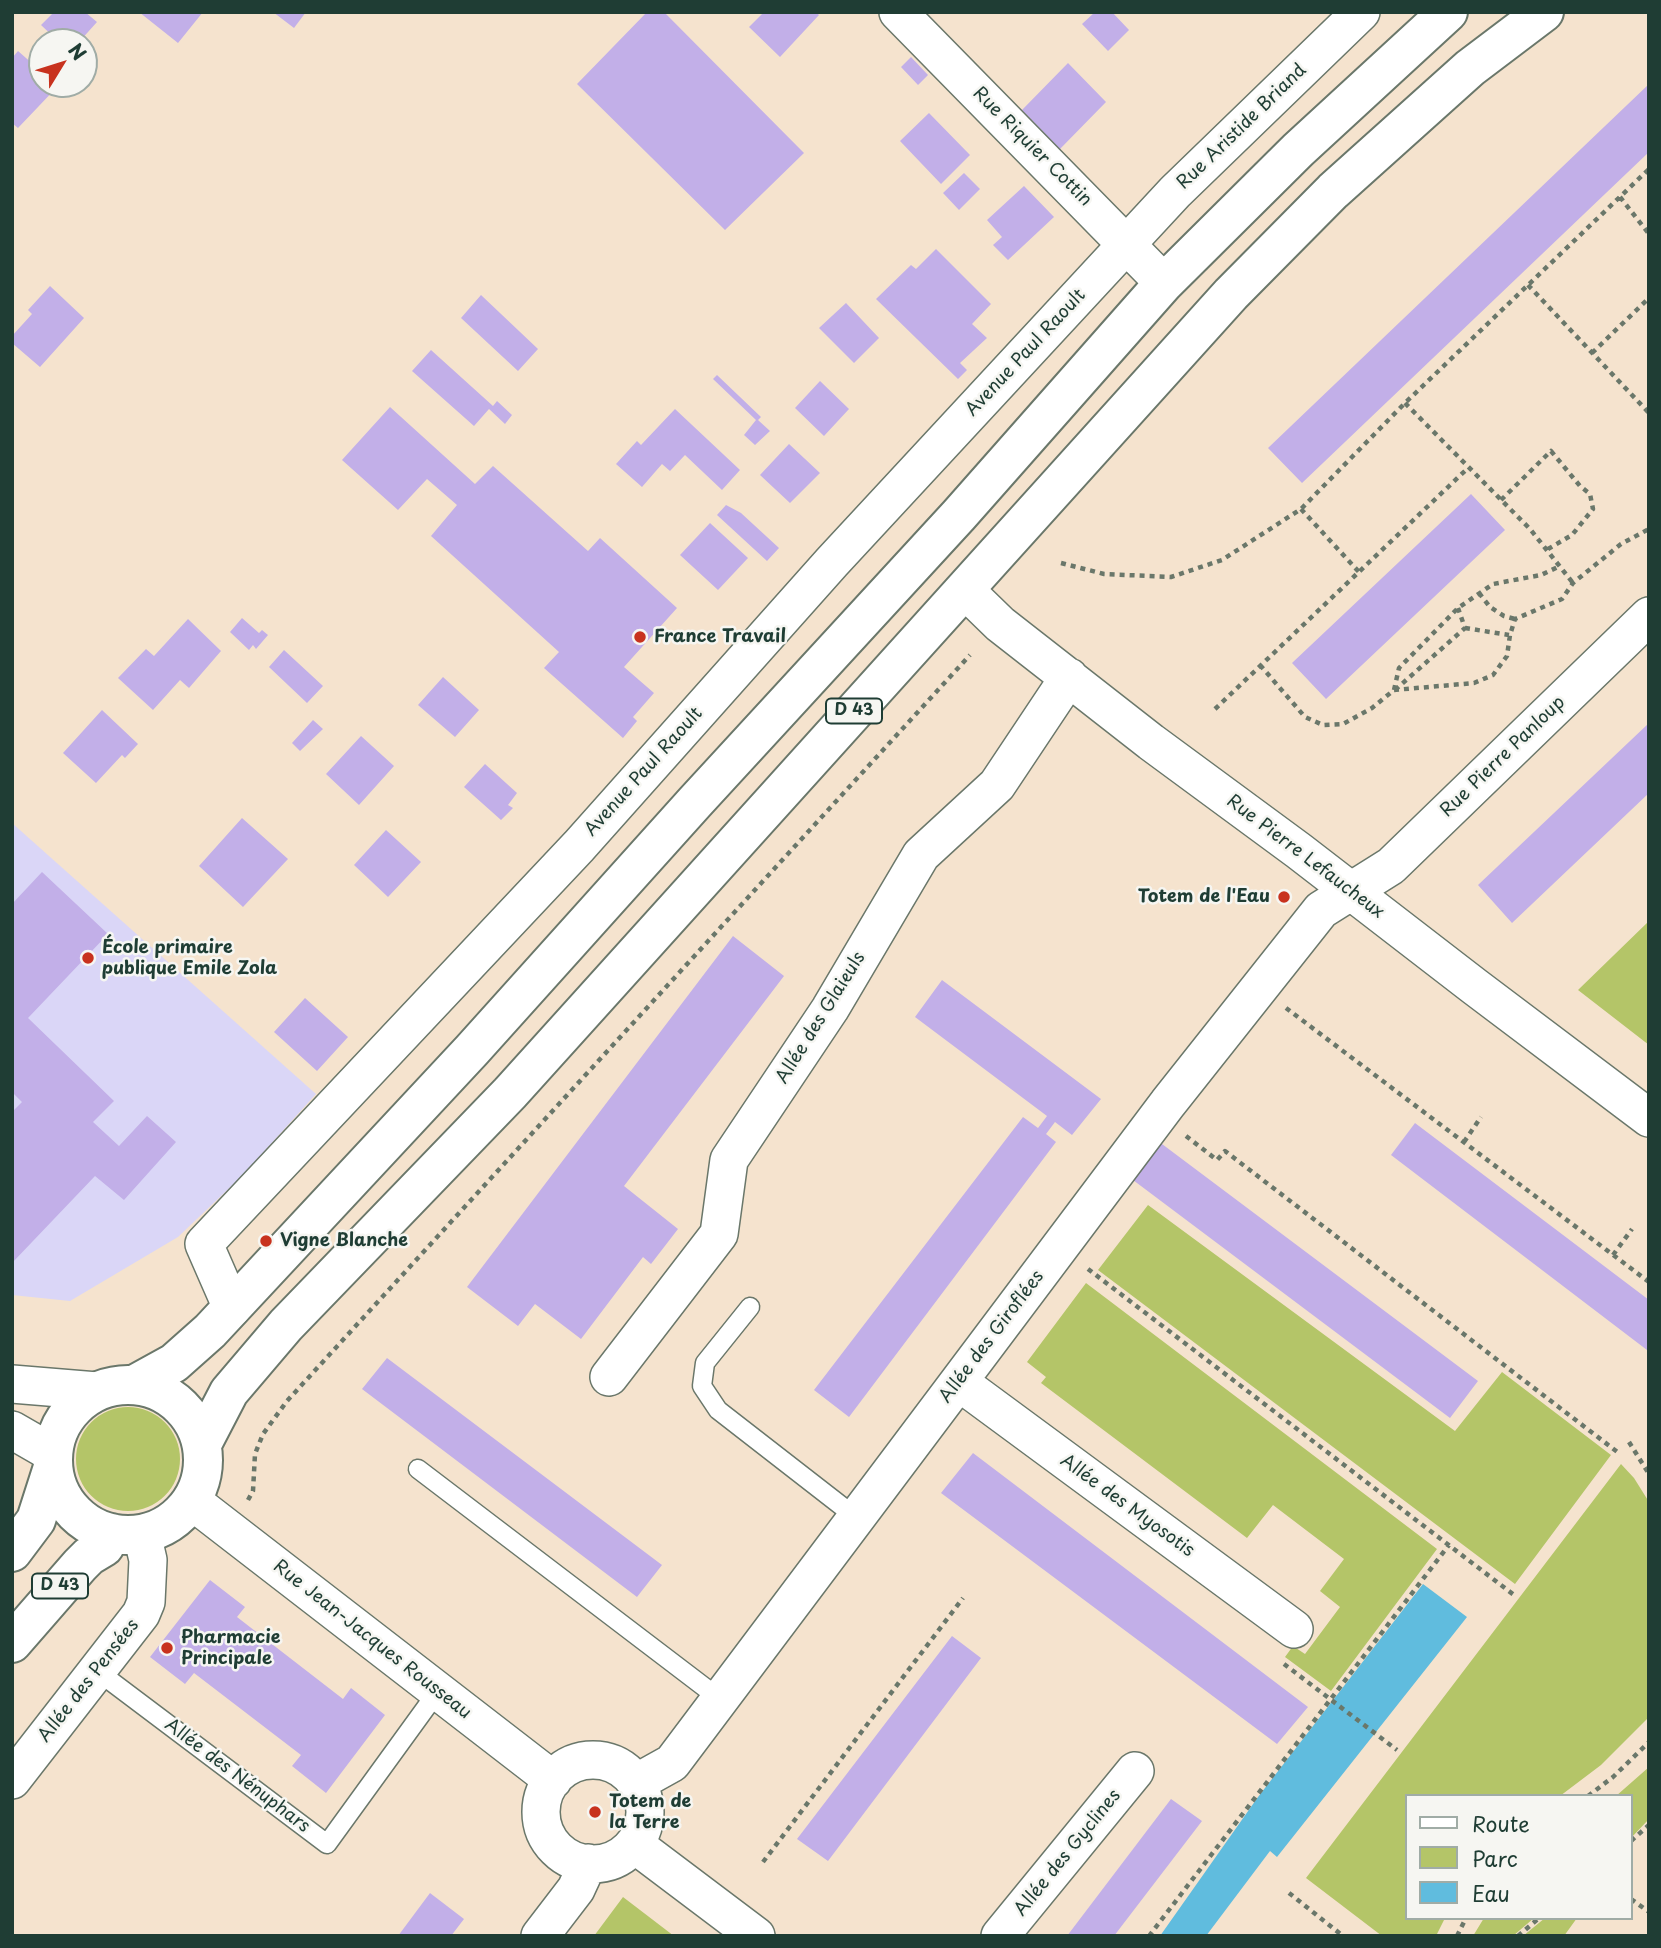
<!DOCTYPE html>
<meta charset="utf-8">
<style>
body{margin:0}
#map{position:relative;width:1661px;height:1948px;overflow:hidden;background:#f5e3ce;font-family:"Playpen Sans",sans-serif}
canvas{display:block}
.frame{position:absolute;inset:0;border:14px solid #1f3d34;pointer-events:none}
.legend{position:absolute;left:1405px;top:1794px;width:228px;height:126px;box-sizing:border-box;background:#f6f6f2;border:2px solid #a0aca6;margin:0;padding:9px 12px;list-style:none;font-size:21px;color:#1f3d34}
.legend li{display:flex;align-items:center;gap:14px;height:35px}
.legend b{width:35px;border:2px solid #a0aca6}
.north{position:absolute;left:28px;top:28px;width:70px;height:70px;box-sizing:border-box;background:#f6f6f2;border:2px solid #a0aca6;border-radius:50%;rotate:52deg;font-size:19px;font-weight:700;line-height:28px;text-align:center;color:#1f3d34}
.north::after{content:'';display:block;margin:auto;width:24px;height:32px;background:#c8321e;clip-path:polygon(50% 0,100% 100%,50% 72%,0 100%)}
</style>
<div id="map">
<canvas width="1661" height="1948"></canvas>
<div class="frame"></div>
<ul class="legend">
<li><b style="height:9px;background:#fff"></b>Route</li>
<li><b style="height:19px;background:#b4c568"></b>Parc</li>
<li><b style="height:19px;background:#60bcde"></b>Eau</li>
</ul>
<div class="north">N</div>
</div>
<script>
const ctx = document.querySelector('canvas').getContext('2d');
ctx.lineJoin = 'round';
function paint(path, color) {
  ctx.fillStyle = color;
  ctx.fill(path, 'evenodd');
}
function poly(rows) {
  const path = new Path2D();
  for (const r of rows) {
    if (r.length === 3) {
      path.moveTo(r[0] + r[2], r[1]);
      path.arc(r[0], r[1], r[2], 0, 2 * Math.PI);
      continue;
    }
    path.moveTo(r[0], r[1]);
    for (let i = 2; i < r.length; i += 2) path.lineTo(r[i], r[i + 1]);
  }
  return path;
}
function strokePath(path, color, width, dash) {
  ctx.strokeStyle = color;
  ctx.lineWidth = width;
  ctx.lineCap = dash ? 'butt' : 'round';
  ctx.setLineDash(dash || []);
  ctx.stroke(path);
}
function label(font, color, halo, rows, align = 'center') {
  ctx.font = font + ' "Playpen Sans",sans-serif';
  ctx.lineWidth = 5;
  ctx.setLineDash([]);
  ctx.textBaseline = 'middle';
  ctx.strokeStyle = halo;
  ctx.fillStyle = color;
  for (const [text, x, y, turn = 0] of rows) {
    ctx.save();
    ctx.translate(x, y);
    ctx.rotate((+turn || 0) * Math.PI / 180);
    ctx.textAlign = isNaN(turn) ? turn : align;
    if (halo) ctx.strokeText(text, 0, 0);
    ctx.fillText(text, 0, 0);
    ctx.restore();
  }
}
const built = poly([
 [12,823,316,1094,241,1177,178,1237,70,1301,12,1295]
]);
const green = poly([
 [1649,921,1649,1045,1578,990],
 [1148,1205,1455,1431,1502,1372,1611,1455,1515,1584,1098,1270],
 [1086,1283,1437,1549,1331,1691,1285,1657,1293,1646,1305,1654,1340,1607,1320,1591,1344,1559,1273,1505,1247,1538,1041,1383,1046,1377,1027,1362],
 [128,1459,52],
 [1621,1464,1634,1478,1649,1502,1649,1717,1601,1765,1560,1796,1407,1796,1407,1918,1445,1918,1436,1936,1382,1936,1306,1878],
 [1649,1767,1649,1819,1631,1838,1631,1796,1616,1796],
 [623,1897,674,1936,594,1936],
 [1484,1918,1534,1918,1513,1936,1473,1936],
 [1545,1918,1577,1918,1564,1936,1523,1936]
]);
const water = poly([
 [1423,1584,1467,1617,1277,1857,1270,1851,1206,1936,1160,1936,1258,1797]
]);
const building = poly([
 [54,12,85,12,97,22,79,42,59,42,41,25],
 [139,12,203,12,178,43],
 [273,12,306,12,294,28],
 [647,12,664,12,804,153,725,230,577,84],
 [764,12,816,12,819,15,780,57,749,27],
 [1095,12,1112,12,1129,30,1108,51,1082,24],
 [18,51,42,72,42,84,58,86,18,128,12,123,12,58],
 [911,57,928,75,918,85,901,67],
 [1068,63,1106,102,1060,149,1022,110],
 [1649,84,1649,152,1302,483,1268,448],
 [929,113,970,155,941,184,900,141],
 [964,173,980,189,959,210,943,193],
 [1024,186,1054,217,1008,260,993,245,1002,237,987,220],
 [936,249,991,304,972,324,987,338,960,363,967,370,958,379,876,299,911,265,916,269],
 [50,286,84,318,40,367,12,343,12,336,32,314,28,310],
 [481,295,538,349,518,371,461,318],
 [846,303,879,338,854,363,819,328],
 [431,350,493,406,497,401,512,415,505,424,489,409,474,426,412,371],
 [717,375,761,417,758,420,770,431,755,445,744,435,756,420,713,379],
 [820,381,849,409,824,436,795,408],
 [390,407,475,484,493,466,588,551,600,538,677,608,624,667,654,693,633,717,637,721,623,738,544,668,559,652,431,536,457,505,427,479,398,510,342,460],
 [675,409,740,470,722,490,685,455,670,471,662,464,642,487,616,464,637,441,641,445],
 [789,444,820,473,790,503,760,475],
 [1471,494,1505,530,1326,699,1292,663],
 [726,505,741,513,779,548,767,561,717,515],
 [710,523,748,558,718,590,680,555],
 [242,618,259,633,262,630,268,635,256,649,253,645,249,650,230,632],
 [188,619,221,651,189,688,180,680,153,710,118,678,146,649,154,656],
 [284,650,323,686,307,703,269,667],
 [443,677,479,710,455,737,418,705],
 [102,710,138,744,125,758,122,755,96,783,63,753],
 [313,720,323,729,300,751,292,743],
 [1649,723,1649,793,1512,923,1478,885],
 [361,736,394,766,359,805,326,774],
 [485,764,517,793,508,805,513,808,501,820,464,787],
 [242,818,288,859,243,907,199,866],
 [386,830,421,862,388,897,354,865],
 [42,872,108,934,28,1018,114,1101,93,1122,119,1146,147,1116,176,1142,124,1200,95,1176,12,1263,12,1112,22,1102,12,1092,12,904],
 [733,936,784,976,624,1186,678,1229,651,1264,643,1257,581,1339,535,1304,518,1326,467,1287],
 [942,980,1101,1099,1072,1135,1055,1122,1046,1134,1056,1142,849,1417,814,1390,1023,1117,1038,1128,1047,1116,915,1017],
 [305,998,348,1037,317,1071,274,1032],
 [1415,1123,1649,1300,1647,1350,1391,1155],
 [1158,1141,1478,1381,1450,1418,1129,1177],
 [387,1358,662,1565,637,1597,362,1389],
 [973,1453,1308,1707,1277,1744,941,1493],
 [210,1580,245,1607,237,1617,343,1699,351,1688,385,1715,326,1793,292,1766,301,1755,194,1673,185,1684,150,1657],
 [952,1636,981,1658,828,1861,797,1839],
 [1171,1799,1202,1821,1114,1936,1067,1936],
 [430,1893,464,1919,451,1936,398,1936]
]);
const path = poly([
 [1620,197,1649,234],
 [1528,285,1649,413],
 [1592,353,1649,298],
 [1405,403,1530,529,1573,583],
 [1501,500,1551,451,1580,486,1590,494,1593,509,1572,535,1548,549],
 [1301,509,1359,572],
 [1061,563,1104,574,1171,577,1222,560,1301,509,1405,403,1649,169],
 [1479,593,1490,607,1504,616,1515,619],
 [1465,628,1509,635],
 [1260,665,1305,717,1323,725,1343,724,1372,708,1394,690,1474,683,1493,675,1507,656,1510,635,1515,619,1562,599,1573,583,1621,544,1649,529],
 [1394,690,1399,668,1458,608,1493,584,1541,575,1560,566],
 [1395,690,1465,628,1458,608],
 [1215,709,1468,468],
 [1286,1008,1649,1282],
 [1186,1136,1217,1160,1225,1151,1620,1454],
 [1464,1142,1481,1117],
 [1613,1255,1632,1229],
 [1088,1269,1514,1595],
 [1629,1442,1649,1474],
 [248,1500,253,1491,255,1454,263,1434,287,1401,970,655],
 [1284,1664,1397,1750],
 [1588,1796,1613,1777,1649,1742],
 [1631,1841,1649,1825],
 [763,1862,963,1598],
 [1289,1893,1343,1936],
 [1631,1899,1649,1912],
 [1149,1936,1449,1545],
 [1457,1936,1466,1918],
 [1518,1936,1539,1918]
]);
const lane = poly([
 [750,1307,705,1363,702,1386,718,1410,857,1518],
 [418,1469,720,1699],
 [96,1670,327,1844,438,1691]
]);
const street = poly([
 [898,12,1164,283],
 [965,590,1000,624,1151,742,1299,851,1474,986,1649,1118],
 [232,1308,204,1244,579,846,832,562,1175,192,1361,12],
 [609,1377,719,1234,729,1160,830,1009,921,855,997,785,1069,677],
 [959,1382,1294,1629],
 [12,1384,97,1391],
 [12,1430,45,1449,53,1458],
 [192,1501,553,1780],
 [593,1812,52],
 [12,1780,141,1614,146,1602,148,1560,142,1534],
 [636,1783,672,1763,1168,1103,1321,910,1391,866,1649,616],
 [634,1844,756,1936],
 [540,1936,576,1889,588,1863],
 [1000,1936,1135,1771]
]);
const primary = poly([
 [128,1460,75],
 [134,1385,174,1363,210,1331,472,1050,695,802,959,515,1164,283,1298,150,1448,12],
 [202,1444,229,1392,286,1325,510,1093,1231,294,1333,191,1470,68,1544,12],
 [12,1552,36,1520,53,1467],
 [12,1643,80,1565,89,1556,104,1547,112,1533]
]);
const markers = [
 [640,637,7,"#c8321e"],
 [1284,897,7,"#c8321e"],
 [88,958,7,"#c8321e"],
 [266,1241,7,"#c8321e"],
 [167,1648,7,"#c8321e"],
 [595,1812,7,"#c8321e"]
];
const shields = [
 [854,711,56],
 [60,1586,56]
];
const shieldNames = [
 ["D 43",854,711],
 ["D 43",60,1586]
];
const streetNames = [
 ["Rue Aristide Briand",1242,127,-44],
 ["Rue Riquier Cottin",1032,147,45],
 ["Avenue Paul Raoult",1026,353,-47],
 ["Rue Pierre Panloup",1503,757,-44],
 ["Avenue Paul Raoult",644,772,-48],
 ["Rue Pierre Lefaucheux",1305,857,37],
 ["Allée des Glaieuls",821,1018,-58],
 ["Allée des Giroflées",992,1337,-53],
 ["Allée des Myosotis",1127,1506,36],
 ["Rue Jean-Jacques Rousseau",372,1640,38],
 ["Allée des Pensées",89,1681,-52],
 ["Allée des Nénuphars",237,1776,37],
 ["Allée des Gyclines",1068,1853,-51]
];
const poiNames = [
 ["France Travail",654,637],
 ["Totem de l'Eau",1270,897,"right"],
 ["École primaire",102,948],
 ["publique Emile Zola",102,969],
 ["Vigne Blanche",280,1241],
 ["Pharmacie",181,1638],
 ["Principale",181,1659],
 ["Totem de",609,1802],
 ["la Terre",609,1823]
];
paint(built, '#dad6f7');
paint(green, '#b4c568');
paint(water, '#60bcde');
paint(building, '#c2afe8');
strokePath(lane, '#6a776a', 21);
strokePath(street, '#6a776a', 40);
strokePath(primary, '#6a776a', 42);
strokePath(path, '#6a776a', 4.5, [5, 5]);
strokePath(lane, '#fff', 18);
strokePath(street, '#fff', 37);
strokePath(primary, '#fff', 38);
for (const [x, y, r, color] of markers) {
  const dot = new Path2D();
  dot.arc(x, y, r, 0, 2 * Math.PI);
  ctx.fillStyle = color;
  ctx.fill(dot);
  strokePath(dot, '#f6f6f2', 2.5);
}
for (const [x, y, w] of shields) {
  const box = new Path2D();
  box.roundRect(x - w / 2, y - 12.5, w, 25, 5);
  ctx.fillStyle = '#f6f6f2';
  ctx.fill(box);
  strokePath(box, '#1f3d34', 2);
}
label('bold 16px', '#1f3d34', null, shieldNames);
label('18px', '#1f3d34', '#f6f6f2', streetNames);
label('bold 18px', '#1f3d34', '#f6f6f2', poiNames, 'left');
</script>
